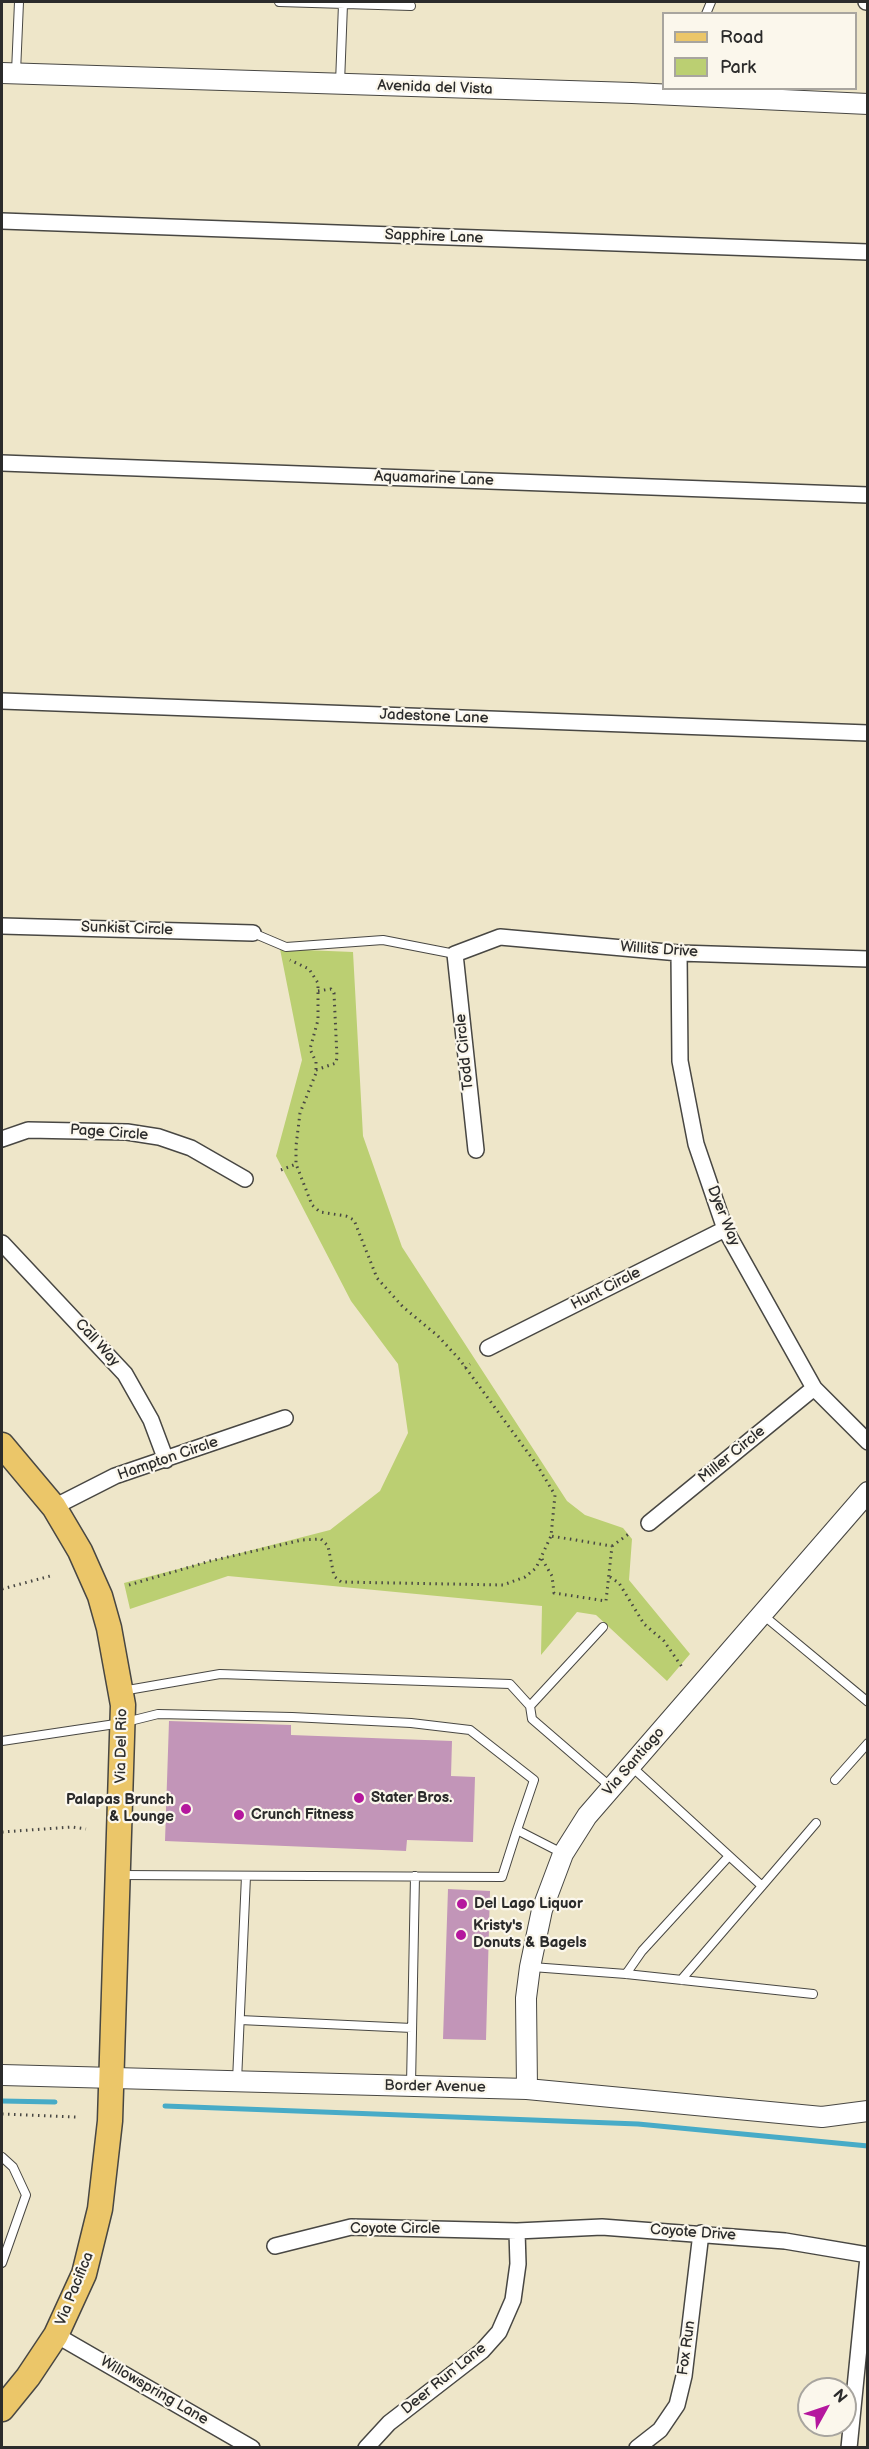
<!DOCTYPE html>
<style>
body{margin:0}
#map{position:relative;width:869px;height:2449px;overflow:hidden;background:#eee6c9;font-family:"Balsamiq Sans",sans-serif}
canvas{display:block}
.frame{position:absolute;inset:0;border:3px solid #2b2b2b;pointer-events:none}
.legend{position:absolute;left:662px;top:12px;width:195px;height:78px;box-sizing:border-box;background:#fbf7ec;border:2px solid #a8a59f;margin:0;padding:8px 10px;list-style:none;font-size:18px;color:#2b2b2b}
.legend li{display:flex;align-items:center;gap:12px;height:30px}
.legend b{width:30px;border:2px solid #a8a59f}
.north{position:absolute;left:797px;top:2377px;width:60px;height:60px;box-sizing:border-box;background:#fbf7ec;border:2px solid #a8a59f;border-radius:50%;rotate:50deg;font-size:16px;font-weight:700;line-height:24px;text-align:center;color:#2b2b2b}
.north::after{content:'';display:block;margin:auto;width:21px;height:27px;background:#b5179e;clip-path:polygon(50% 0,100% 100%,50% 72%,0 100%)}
</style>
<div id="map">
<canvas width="869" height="2449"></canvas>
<div class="frame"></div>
<ul class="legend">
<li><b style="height:8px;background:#ebc669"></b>Road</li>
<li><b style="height:16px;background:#bbcf72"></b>Park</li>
</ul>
<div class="north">N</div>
</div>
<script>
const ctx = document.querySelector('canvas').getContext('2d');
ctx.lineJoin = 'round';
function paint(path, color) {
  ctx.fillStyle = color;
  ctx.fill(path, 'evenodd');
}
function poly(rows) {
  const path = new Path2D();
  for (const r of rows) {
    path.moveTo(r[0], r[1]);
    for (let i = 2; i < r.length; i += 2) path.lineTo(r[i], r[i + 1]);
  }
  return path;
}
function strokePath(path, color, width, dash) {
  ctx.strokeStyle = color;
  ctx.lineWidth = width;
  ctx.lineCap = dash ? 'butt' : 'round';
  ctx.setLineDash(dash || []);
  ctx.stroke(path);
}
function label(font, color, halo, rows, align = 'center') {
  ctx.font = font + ' "Balsamiq Sans",sans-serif';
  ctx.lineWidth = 4.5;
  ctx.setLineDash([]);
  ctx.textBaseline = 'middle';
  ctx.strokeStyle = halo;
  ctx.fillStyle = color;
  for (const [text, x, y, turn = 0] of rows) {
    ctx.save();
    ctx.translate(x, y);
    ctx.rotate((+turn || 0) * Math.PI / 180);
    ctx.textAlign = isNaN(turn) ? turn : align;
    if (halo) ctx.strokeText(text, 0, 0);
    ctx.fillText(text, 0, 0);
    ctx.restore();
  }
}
const green = poly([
 [280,949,353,952,363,1136,402,1247,567,1501,585,1515,623,1528,632,1539,629,1580,690,1654,667,1681,596,1615,577,1612,541,1655,542,1606,228,1576,130,1609,124,1583,330,1530,380,1491,408,1433,398,1364,351,1301,276,1156,302,1060]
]);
const stream = poly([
 [2,2101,55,2102],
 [165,2106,638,2124,868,2146]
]);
const building = poly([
 [169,1721,291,1725,291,1735,452,1741,451,1776,475,1777,473,1842,407,1840,406,1851,165,1841],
 [448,1889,490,1891,486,2040,443,2039]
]);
const path = poly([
 [316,1070,336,1063,337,1057,334,993,331,989,318,991],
 [281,1170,296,1164],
 [465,1368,470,1364],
 [612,1546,630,1533],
 [542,1559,552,1576,554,1593,606,1601,612,1546,551,1536],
 [610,1577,619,1583,644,1624,664,1641,682,1667],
 [129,1585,210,1561,302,1540,321,1539,328,1546,334,1576,341,1582,503,1585,525,1577,536,1568,551,1536,555,1495,537,1465,460,1360,438,1336,403,1307,377,1278,354,1220,346,1216,320,1212,312,1205,296,1164,296,1146,300,1113,316,1073,316,1062,310,1049,318,1020,318,983,309,969,290,960],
 [2,1589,54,1575],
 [2,1832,72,1827,86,1829],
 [2,2114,76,2117]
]);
const service = poly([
 [279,2,411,6],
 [706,14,711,2],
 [16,72,19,2],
 [340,83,343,4],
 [253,933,286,947,383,940,455,954],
 [763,1615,868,1702],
 [122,1691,220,1674,510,1684,530,1706,603,1627],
 [530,1706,532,1719,612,1788],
 [2,1741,122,1723,158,1714,292,1717,411,1723,470,1730,534,1780,517,1830,562,1853],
 [632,1767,762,1886,816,1823],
 [835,1780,868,1743],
 [121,1875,502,1877,517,1830],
 [532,1967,626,1974,813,1994],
 [626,1974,642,1951,729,1856],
 [681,1980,762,1886],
 [240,2020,412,2028],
 [237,2081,246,1876],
 [411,2085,415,1876],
 [2,2157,13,2167,26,2195,2,2263]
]);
const minor = poly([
 [866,2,868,2],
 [2,221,868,252],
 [2,463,868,495],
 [2,701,868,733],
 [2,926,253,933],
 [679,953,680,1061,696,1144,725,1229,814,1388,868,1442],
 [2,1139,28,1130,127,1132,159,1137,191,1148,245,1179],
 [476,1150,455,954,500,937,679,953,868,959],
 [2,1243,125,1374,151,1420,166,1460],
 [488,1348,725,1229],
 [54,1507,115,1476,285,1418],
 [649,1523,814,1388],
 [275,2246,351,2227,517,2231,602,2227,785,2241,868,2255],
 [56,2335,252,2448],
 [366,2448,389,2423,482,2351,499,2332,513,2300,518,2264,517,2231],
 [637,2448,660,2430,677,2405,684,2376,701,2233],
 [849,2448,868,2257]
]);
const tertiary = poly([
 [2,73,632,93,868,104],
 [2,2075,527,2089,822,2117,868,2111],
 [527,2089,526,1998,530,1967,542,1910,563,1854,587,1816,868,1492]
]);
const primary = poly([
 [2,1445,54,1507,80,1551,100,1596,109,1628,123,1705,110,2121,100,2209,84,2274,56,2335,28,2377,2,2409]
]);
const markers = [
 [359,1798,6,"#b5179e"],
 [186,1809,6,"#b5179e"],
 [239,1815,6,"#b5179e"],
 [462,1904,6,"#b5179e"],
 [461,1935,6,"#b5179e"]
];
const streetNames = [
 ["Avenida del Vista",435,88,2],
 ["Sapphire Lane",434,237,2],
 ["Aquamarine Lane",434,479,2],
 ["Jadestone Lane",434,717,2],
 ["Sunkist Circle",127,929,2],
 ["Willits Drive",659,950,4],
 ["Todd Circle",465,1052,-96],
 ["Page Circle",109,1133,4],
 ["Dyer Way",723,1216,68],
 ["Hunt Circle",606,1289,-27],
 ["Call Way",97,1343,48],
 ["Miller Circle",732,1455,-39],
 ["Hampton Circle",168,1459,-19],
 ["Via Del Rio",122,1746,-89],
 ["Via Santiago",634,1762,-49],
 ["Border Avenue",435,2087,1],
 ["Coyote Circle",395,2229],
 ["Coyote Drive",693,2233,4],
 ["Via Pacifica",75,2289,-68],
 ["Fox Run",687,2348,-82],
 ["Deer Run Lane",444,2379,-39],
 ["Willowspring Lane",154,2391,30]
];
const poiNames = [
 ["Stater Bros.",371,1798],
 ["Palapas Brunch",174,1800,"right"],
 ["& Lounge",174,1817,"right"],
 ["Crunch Fitness",251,1815],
 ["Del Lago Liquor",474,1904],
 ["Kristy's",473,1926],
 ["Donuts & Bagels",473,1943]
];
paint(green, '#bbcf72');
strokePath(stream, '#47abc7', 5);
paint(building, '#c295b8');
strokePath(service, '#484743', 10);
strokePath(minor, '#484743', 18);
strokePath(tertiary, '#484743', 22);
strokePath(primary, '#484743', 27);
strokePath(path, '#484743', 3, [1.5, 4.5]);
strokePath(service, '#fff', 8);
strokePath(minor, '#fff', 15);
strokePath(tertiary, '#fff', 20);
strokePath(primary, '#ebc669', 24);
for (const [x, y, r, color] of markers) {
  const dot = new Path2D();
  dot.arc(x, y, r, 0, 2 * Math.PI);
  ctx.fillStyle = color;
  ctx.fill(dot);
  strokePath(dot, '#fbf7ec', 2);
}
label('15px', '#2b2b2b', '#fbf7ec', streetNames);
label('bold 15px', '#2b2b2b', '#fbf7ec', poiNames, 'left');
</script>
